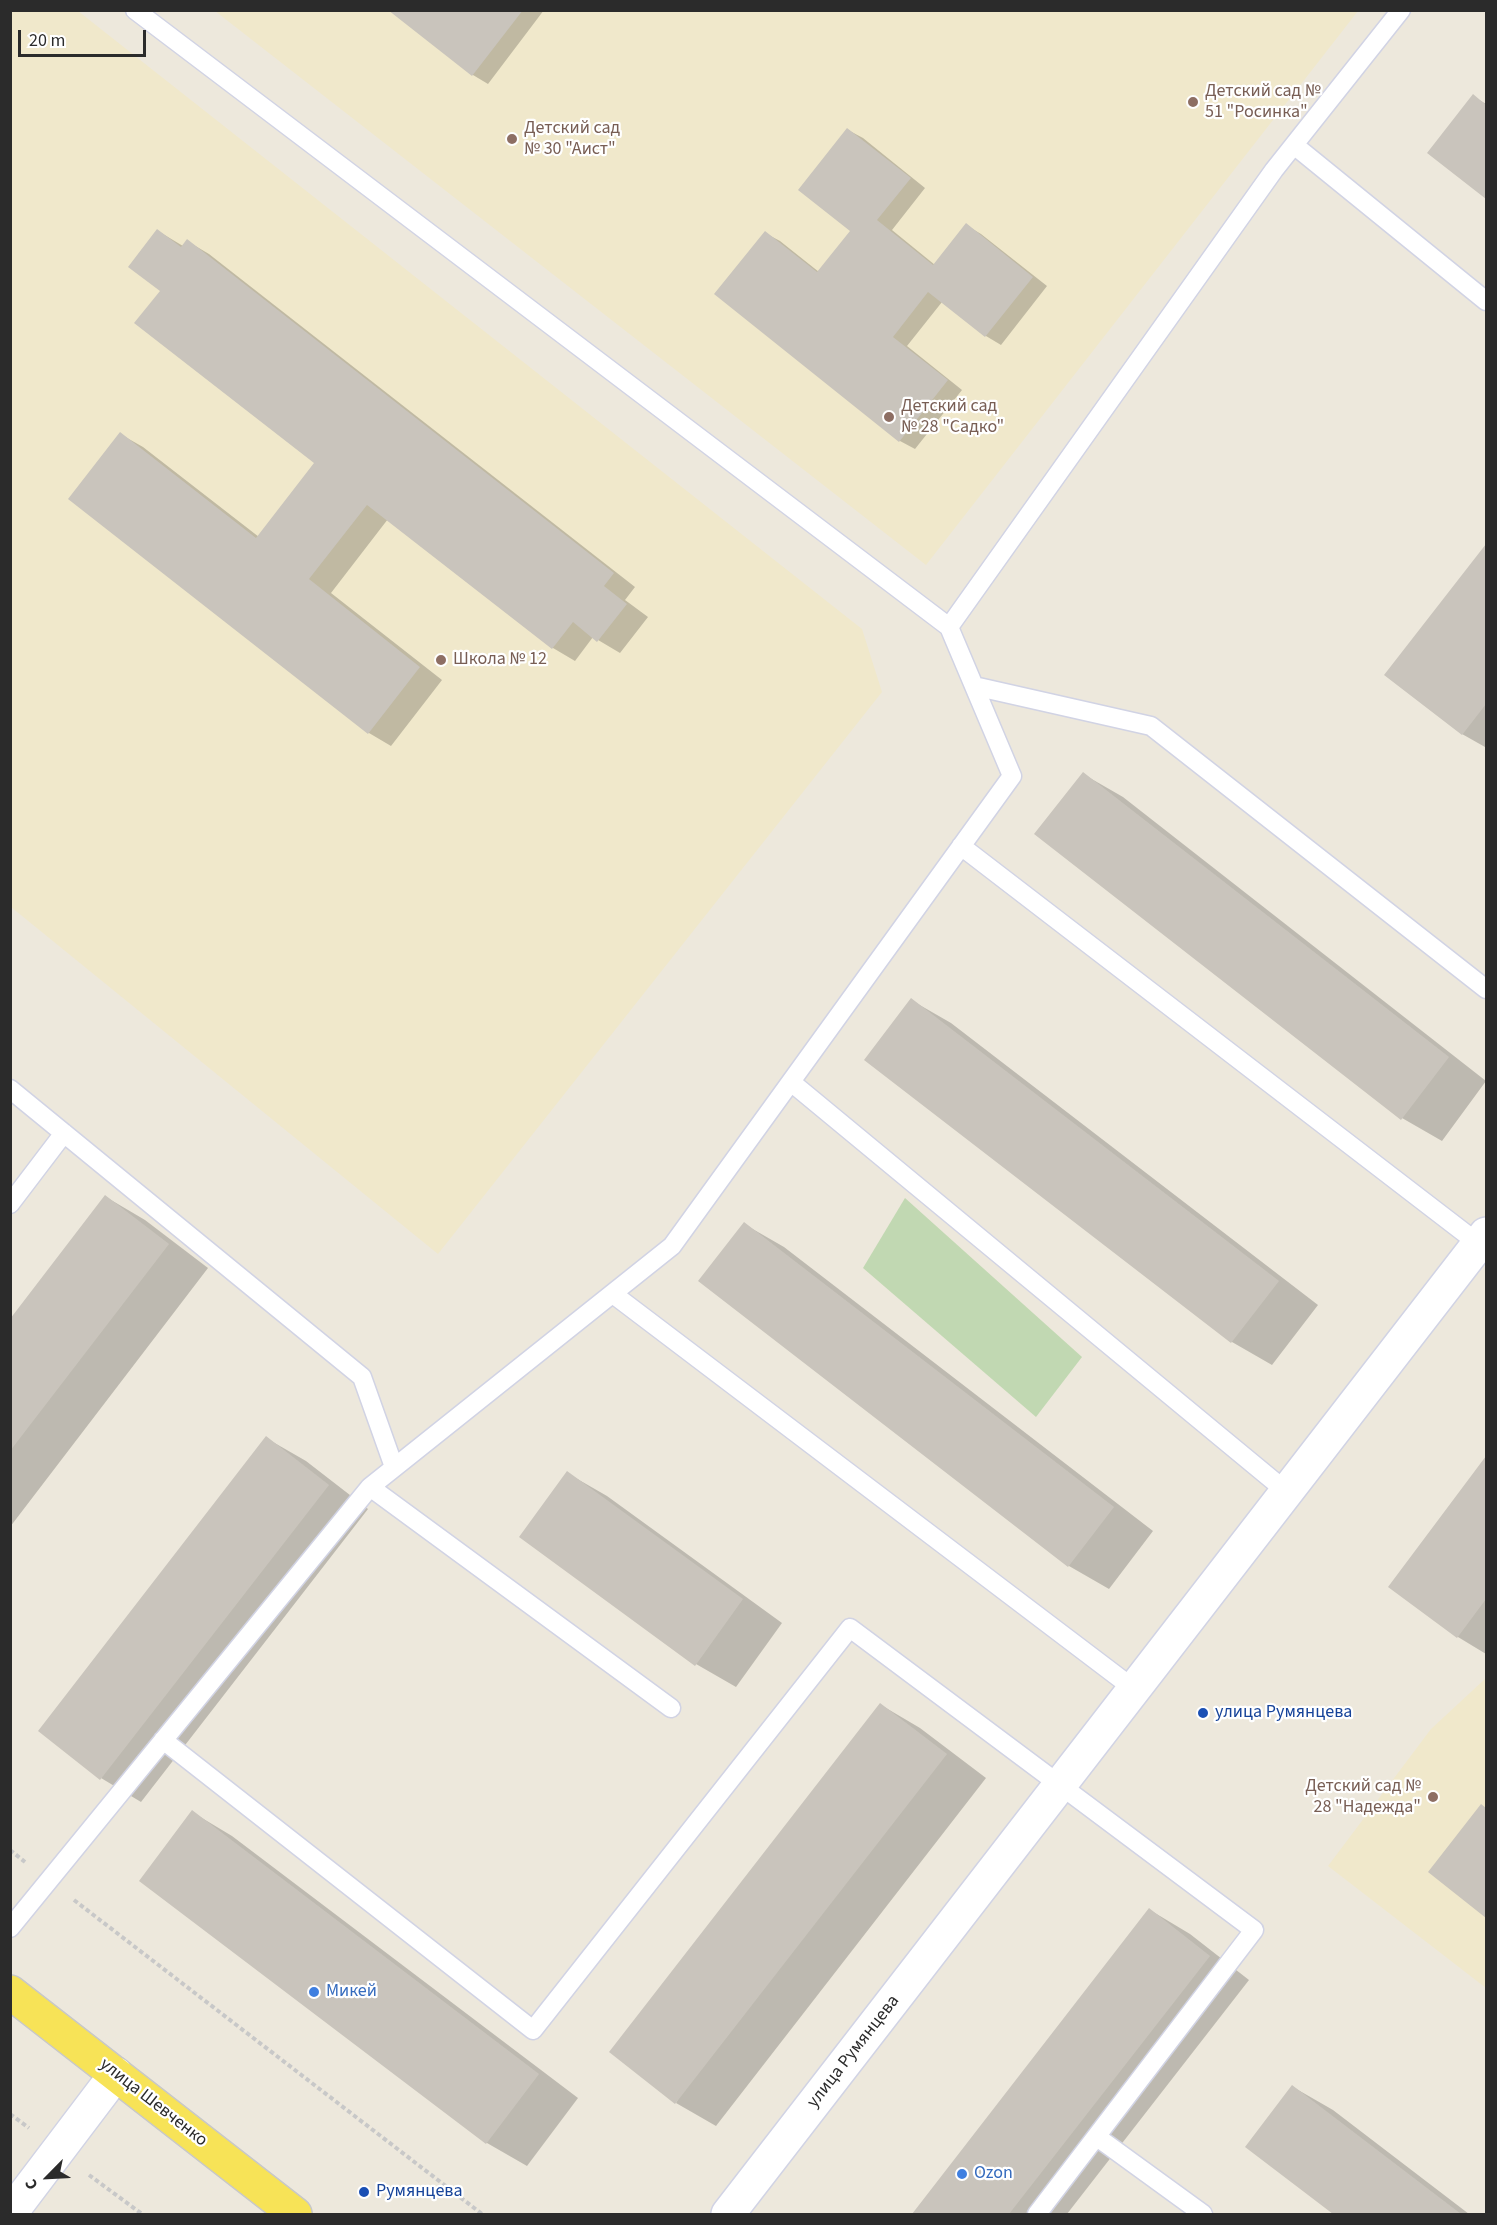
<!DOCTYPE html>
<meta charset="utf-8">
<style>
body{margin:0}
#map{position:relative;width:1497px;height:2225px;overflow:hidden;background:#ede8dc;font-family:"Source Sans 3",sans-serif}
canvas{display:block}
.frame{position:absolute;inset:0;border:12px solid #2b2b2b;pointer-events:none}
.north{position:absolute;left:18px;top:2147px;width:60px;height:60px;-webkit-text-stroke:4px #fff;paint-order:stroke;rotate:246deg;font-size:16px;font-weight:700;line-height:24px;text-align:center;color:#2b2b2b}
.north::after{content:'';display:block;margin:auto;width:21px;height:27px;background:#2b2b2b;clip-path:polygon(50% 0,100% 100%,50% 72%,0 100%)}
.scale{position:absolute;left:18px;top:30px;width:128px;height:27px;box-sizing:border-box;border:3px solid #2b2b2b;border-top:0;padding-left:8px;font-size:18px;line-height:21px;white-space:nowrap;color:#2b2b2b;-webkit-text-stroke:4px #fff;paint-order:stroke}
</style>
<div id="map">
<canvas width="1497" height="2225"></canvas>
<div class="frame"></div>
<div class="north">С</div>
<div class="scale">20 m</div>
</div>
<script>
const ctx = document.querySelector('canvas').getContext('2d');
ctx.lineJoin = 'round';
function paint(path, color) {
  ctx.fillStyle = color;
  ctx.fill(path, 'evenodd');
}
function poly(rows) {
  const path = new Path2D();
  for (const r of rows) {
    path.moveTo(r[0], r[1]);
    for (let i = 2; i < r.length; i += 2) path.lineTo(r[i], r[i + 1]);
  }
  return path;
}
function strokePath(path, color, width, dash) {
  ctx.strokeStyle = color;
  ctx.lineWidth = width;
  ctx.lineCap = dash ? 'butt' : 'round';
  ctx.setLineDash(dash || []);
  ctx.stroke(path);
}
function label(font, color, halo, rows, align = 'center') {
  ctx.font = font + ' "Source Sans 3",sans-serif';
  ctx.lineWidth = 4.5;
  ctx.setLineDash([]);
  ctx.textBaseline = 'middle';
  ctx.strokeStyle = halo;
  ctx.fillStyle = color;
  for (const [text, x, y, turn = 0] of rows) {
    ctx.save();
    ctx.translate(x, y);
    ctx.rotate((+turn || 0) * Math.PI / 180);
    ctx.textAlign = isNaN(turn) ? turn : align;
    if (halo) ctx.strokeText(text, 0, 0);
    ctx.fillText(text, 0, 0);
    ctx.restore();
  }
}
const education = poly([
 [10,11,78,11,862,629,882,692,438,1254,11,907],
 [215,11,1358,11,926,565],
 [1486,1678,1486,1988,1328,1866,1431,1729]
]);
const cemetery = poly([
 [905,1198,1082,1357,1036,1417,863,1268]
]);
const shadow = poly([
 [390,10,544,10,488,84,473,75],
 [1473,96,1486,104,1486,197,1429,153],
 [848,130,863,138,925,188,892,230,935,265,966,225,981,234,1047,286,1001,345,986,336,942,302,907,346,962,390,915,449,900,441,765,233,780,241,819,272,852,231],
 [158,231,183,246,187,241,209,254,635,587,625,600,648,617,620,653,593,637,575,661,553,648,388,519,331,593,442,680,391,746,369,733,120,434,143,447,259,537,316,463,162,290],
 [1486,546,1486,745,1485,747,1462,734,1386,675],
 [1083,774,1123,797,1486,1081,1442,1141,1402,1118],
 [911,1000,951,1023,1318,1305,1272,1365,1232,1342,866,1059],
 [106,1197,145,1220,208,1268,10,1527,10,1322],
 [744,1224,784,1247,1153,1531,1109,1589,1069,1566],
 [266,1438,306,1461,368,1509,141,1802,101,1778],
 [1486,1459,1486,1654,1458,1637,1390,1587],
 [567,1473,607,1496,782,1623,736,1687,696,1664],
 [881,1705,920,1728,986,1778,716,2126,676,2103],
 [1481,1806,1486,1809,1486,1916,1430,1872],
 [192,1812,232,1836,578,2098,527,2166,487,2143,141,1880],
 [1150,1910,1190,1934,1249,1980,1067,2214,914,2214],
 [1293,2087,1333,2110,1469,2214,1336,2214,1247,2147]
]);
const building = poly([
 [388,10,523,10,472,76],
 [1473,94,1486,105,1486,199,1427,153],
 [847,128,911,178,877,220,933,265,966,223,1033,277,985,337,928,292,893,337,948,380,899,442,714,294,765,231,817,272,850,231,798,190],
 [157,229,181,247,187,239,614,573,604,586,627,604,597,642,573,622,552,649,367,505,309,579,420,667,368,734,68,499,120,432,256,538,314,463,134,323,160,291,128,267],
 [1486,544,1486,704,1462,735,1384,675],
 [1083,772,1449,1057,1401,1120,1034,834],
 [911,998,1279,1281,1231,1343,864,1060],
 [105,1195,169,1244,10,1451,10,1319],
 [744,1222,1114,1507,1068,1567,698,1281],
 [266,1436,329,1485,100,1780,38,1731],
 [1486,1456,1486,1599,1457,1638,1388,1587],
 [567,1471,743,1599,695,1666,519,1537],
 [880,1703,947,1754,675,2104,609,2052],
 [1481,1804,1486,1808,1486,1918,1428,1872],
 [192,1810,539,2074,486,2144,139,1881],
 [1149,1908,1210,1956,1009,2214,912,2214],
 [1292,2085,1461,2214,1333,2214,1245,2147]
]);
const path = poly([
 [10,1850,25,1862],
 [74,1900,482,2214],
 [10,2114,29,2128],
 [89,2175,142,2214]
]);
const lane = poly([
 [1294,145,1486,301],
 [949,627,1274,170,1401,10],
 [974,686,1151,726,1486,989],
 [961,846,1479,1244],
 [791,1082,1287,1492],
 [10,1089,362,1377,394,1467],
 [10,1204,64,1133],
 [613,1294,1134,1689],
 [370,1487,671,1708],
 [163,1740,533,2030,850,1628,1254,1930,1037,2214],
 [10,1928,370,1487,672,1246,1012,776,949,627,135,10],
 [1097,2137,1203,2214]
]);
const street = poly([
 [10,2214,116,2074]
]);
const secondary = poly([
 [728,2214,1486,1234]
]);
const primary = poly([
 [10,1992,295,2214]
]);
const markers = [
 [1193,102,6,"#8d6e63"],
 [512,139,6,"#8d6e63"],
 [889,417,6,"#8d6e63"],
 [441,660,6,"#8d6e63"],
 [1203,1713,6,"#1a4fb4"],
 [1433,1797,6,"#8d6e63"],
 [314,1992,6,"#3f7fe0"],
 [962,2174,6,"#3f7fe0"],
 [364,2192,6,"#1a4fb4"]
];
const educationNames = [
 ["Детский сад №",1205,92],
 ["51 \"Росинка\"",1205,113],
 ["Детский сад",524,129],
 ["№ 30 \"Аист\"",524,150],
 ["Детский сад",901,407],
 ["№ 28 \"Садко\"",901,428],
 ["Школа № 12",453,660],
 ["Детский сад №",1421,1787,"right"],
 ["28 \"Надежда\"",1421,1808,"right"]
];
const transitNames = [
 ["улица Румянцева",1215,1713],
 ["Румянцева",376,2192]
];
const shopNames = [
 ["Микей",326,1992],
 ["Ozon",974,2174]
];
const streetNames = [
 ["улица Румянцева",854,2052,-52],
 ["улица Шевченко",153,2103,38]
];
paint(education, '#f0e8cb');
paint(cemetery, '#c1d8b2');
paint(shadow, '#0003');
paint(building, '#c9c4bc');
strokePath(lane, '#d1d3e4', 21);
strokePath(street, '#d1d3e4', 36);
strokePath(secondary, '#d1d3e4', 36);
strokePath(primary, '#c8c8c8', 36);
strokePath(path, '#c8c8c8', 4, [4.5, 3]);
strokePath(lane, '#fff', 18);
strokePath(street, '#fff', 33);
strokePath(secondary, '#fff', 33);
strokePath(primary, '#f7e357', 33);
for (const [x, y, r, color] of markers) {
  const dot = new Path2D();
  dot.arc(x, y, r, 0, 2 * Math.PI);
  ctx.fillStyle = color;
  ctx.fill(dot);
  strokePath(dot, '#fff', 2);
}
label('18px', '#785e54', '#fff', educationNames, 'left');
label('18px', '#164399', '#fff', transitNames, 'left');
label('18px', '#366cbe', '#fff', shopNames, 'left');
label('18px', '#2b2b2b', '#fff', streetNames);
</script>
